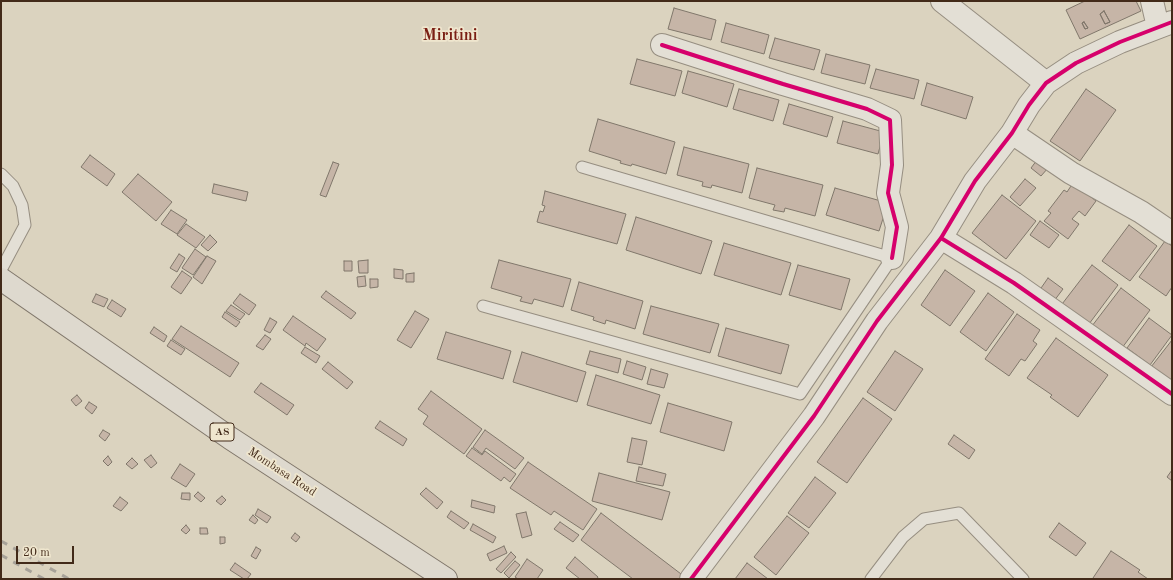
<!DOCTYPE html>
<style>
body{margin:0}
#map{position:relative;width:1173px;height:580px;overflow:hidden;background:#dbd3bf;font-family:"Old Standard TT",serif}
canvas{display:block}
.frame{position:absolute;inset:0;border:2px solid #422a19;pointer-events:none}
.scale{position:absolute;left:16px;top:546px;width:58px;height:18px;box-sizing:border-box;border:2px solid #422a19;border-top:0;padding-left:5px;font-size:12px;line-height:14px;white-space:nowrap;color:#422a19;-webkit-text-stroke:3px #efe6ce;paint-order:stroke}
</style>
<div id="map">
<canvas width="1173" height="580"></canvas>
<div class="frame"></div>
<div class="scale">20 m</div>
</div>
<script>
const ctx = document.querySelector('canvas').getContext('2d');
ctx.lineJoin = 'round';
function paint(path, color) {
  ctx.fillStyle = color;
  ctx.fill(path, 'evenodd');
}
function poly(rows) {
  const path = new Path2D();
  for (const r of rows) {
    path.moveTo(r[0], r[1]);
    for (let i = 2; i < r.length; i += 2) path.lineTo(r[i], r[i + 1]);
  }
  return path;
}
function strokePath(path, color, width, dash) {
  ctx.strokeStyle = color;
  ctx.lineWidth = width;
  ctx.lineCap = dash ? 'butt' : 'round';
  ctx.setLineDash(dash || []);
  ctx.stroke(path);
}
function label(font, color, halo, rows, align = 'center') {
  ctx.font = font + ' "Old Standard TT",serif';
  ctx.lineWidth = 3.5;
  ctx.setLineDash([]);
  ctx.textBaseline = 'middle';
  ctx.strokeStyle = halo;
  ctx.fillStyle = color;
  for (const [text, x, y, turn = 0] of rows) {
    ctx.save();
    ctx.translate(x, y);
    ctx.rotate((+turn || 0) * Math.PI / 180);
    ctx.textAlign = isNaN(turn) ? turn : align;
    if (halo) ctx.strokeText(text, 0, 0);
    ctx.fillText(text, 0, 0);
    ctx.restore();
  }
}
const building = poly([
 [1085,1,1136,1,1141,11,1080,39,1066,10,1085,1],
 [1104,11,1110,22,1105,24,1100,14,1104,11],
 [1084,22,1088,28,1085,29,1082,23,1084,22],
 [674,8,716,20,711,40,668,29,674,8],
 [1104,11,1110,22,1105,24,1100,14,1104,11],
 [1084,22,1088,28,1085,29,1082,23,1084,22],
 [726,23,769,35,764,54,721,42,726,23],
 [775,38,820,50,814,70,769,58,775,38],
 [826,54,870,65,865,84,821,73,826,54],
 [637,59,682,71,675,96,630,84,637,59],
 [876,69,919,80,914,99,870,88,876,69],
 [688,71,734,84,727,107,682,93,688,71],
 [927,83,973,97,966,119,921,105,927,83],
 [739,89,779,100,773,121,733,109,739,89],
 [1086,89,1116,110,1080,161,1050,141,1086,89],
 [789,104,833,117,827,137,783,124,789,104],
 [598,119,675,142,666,174,632,164,631,166,620,163,621,161,589,151,598,119],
 [843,121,884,132,878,154,837,143,843,121],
 [684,147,749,164,742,193,712,185,711,188,702,186,703,182,677,175,684,147],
 [90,155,115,174,107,186,81,167,90,155],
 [1037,160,1048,168,1041,176,1031,168,1037,160],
 [333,162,339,164,326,197,320,195,333,162],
 [757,168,823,185,815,216,785,208,784,212,773,210,775,205,749,198,757,168],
 [138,174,172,202,156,221,122,192,138,174],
 [1025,179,1036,188,1020,206,1010,197,1025,179],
 [1073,183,1096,201,1085,216,1079,211,1072,219,1079,224,1068,239,1044,221,1051,213,1048,211,1064,190,1067,192,1073,183],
 [214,184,248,192,246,201,212,193,214,184],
 [835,188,888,203,879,231,826,215,835,188],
 [545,191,626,214,617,244,537,222,540,211,543,212,545,206,542,205,545,191],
 [1002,195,1036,221,1006,259,972,233,1002,195],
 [171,210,187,220,177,234,161,224,171,210],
 [636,217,712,241,701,274,626,250,636,217],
 [1040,221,1059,235,1049,248,1030,235,1040,221],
 [186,224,205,237,196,248,177,235,186,224],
 [1129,225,1157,246,1130,281,1102,261,1129,225],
 [210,235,217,242,208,251,201,245,210,235],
 [1165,241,1172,246,1172,287,1166,296,1139,277,1165,241],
 [724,243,791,263,781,295,714,275,724,243],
 [195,249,206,257,193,275,182,268,195,249],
 [179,254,185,258,177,272,170,268,179,254],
 [207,256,216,261,202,284,193,277,207,256],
 [368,260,368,273,359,273,358,261,368,260],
 [499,260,571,279,563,307,534,299,532,304,520,301,522,297,491,288,499,260],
 [344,261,352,261,352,271,344,271,344,261],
 [798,265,850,279,841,310,789,295,798,265],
 [1092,265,1118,285,1086,328,1059,308,1092,265],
 [394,269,403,270,403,279,394,278,394,269],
 [945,270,975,291,950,326,921,305,945,270],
 [182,271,192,278,181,294,171,287,182,271],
 [414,273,414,282,406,282,406,274,414,273],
 [365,276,366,286,358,287,357,277,365,276],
 [1048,278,1063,289,1054,301,1039,291,1048,278],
 [370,279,378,279,378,287,370,288,370,279],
 [579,282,643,301,635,329,606,320,605,324,593,320,594,317,571,310,579,282],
 [1121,288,1150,310,1122,348,1092,326,1121,288],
 [326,291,356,313,351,319,321,297,326,291],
 [988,293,1014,312,986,351,960,332,988,293],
 [96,294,108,299,104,307,92,302,96,294],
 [240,294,256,305,249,315,233,303,240,294],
 [112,300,126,309,121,317,107,308,112,300],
 [231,305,245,314,240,320,226,311,231,305],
 [651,306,719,324,710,353,643,334,651,306],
 [415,311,429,319,411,348,397,340,415,311],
 [225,312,240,322,236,327,222,317,225,312],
 [1017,314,1040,330,1033,341,1037,344,1025,361,1021,359,1009,376,985,359,1017,314],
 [293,316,326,339,317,351,306,343,305,346,283,330,293,316],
 [270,318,277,322,270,333,264,330,270,318],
 [1149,318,1172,335,1150,365,1127,348,1149,318],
 [181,326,239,363,230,377,172,339,181,326],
 [154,327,167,336,164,342,150,333,154,327],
 [726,328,789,345,781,374,718,356,726,328],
 [446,332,511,351,503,379,437,359,446,332],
 [265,335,271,339,263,350,256,346,265,335],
 [1056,338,1108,375,1078,417,1050,397,1052,395,1027,378,1056,338],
 [171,340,185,349,181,355,167,346,171,340],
 [1172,340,1172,382,1151,367,1172,340],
 [305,347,320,356,316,363,301,353,305,347],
 [590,351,621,359,618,373,586,364,590,351],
 [895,351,923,369,895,411,867,392,895,351],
 [522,352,586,372,577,402,513,382,522,352],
 [627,361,646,367,642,380,623,374,627,361],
 [328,362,353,382,347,389,322,369,328,362],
 [651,369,668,374,664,388,647,384,651,369],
 [596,375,660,395,651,424,587,405,596,375],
 [261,383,294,405,287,415,254,392,261,383],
 [431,391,482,429,464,454,423,424,428,416,418,409,431,391],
 [77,395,82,401,76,406,71,400,77,395],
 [863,398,892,419,847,483,817,462,863,398],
 [89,402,97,407,92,414,85,408,89,402],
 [668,403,732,422,724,451,660,432,668,403],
 [380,421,407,439,403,446,375,428,380,421],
 [103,430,110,434,105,441,99,436,103,430],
 [485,430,524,458,515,469,486,448,482,454,473,447,485,430],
 [954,435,975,450,969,459,948,444,954,435],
 [632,438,647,441,642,465,627,462,632,438],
 [472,448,482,455,485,451,516,474,510,482,504,477,501,481,466,456,472,448],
 [151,455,157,463,151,468,144,460,151,455],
 [108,456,112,462,108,466,103,461,108,456],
 [132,458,138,464,132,469,126,464,132,458],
 [528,462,597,509,583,530,554,511,551,515,510,488,528,462],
 [180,464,195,474,186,487,171,478,180,464],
 [639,467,666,474,663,486,636,481,639,467],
 [1172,470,1172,481,1167,477,1172,470],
 [599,473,670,492,662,520,592,501,599,473],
 [815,477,836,493,809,528,788,513,815,477],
 [426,488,443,502,437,509,420,494,426,488],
 [198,492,205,498,201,502,194,496,198,492],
 [182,493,190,493,190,500,181,499,182,493],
 [222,496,226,500,221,505,216,501,222,496],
 [120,497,128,503,121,511,113,506,120,497],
 [472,500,495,506,494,513,471,507,472,500],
 [258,509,271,517,267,523,255,515,258,509],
 [451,511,469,523,464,529,447,517,451,511],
 [526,512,532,535,522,538,516,514,526,512],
 [601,513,685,577,683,579,633,579,581,540,601,513],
 [253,515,258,520,255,524,249,520,253,515],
 [787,516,809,533,776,575,754,557,787,516],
 [560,522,579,535,573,542,554,529,560,522],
 [1059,523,1086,543,1076,556,1049,537,1059,523],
 [473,524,496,537,493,543,470,530,473,524],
 [186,525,190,530,186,534,181,530,186,525],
 [200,528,207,528,208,534,200,534,200,528],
 [295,533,300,537,296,542,291,538,295,533],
 [220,537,225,537,225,543,220,544,220,537],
 [504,546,507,553,490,561,487,554,504,546],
 [256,547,261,550,256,559,251,556,256,547],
 [1111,551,1140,570,1138,572,1148,579,1095,579,1093,578,1111,551],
 [511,552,516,557,501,573,496,569,511,552],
 [575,557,598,577,597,579,580,579,566,568,575,557],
 [527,559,543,570,537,579,518,579,515,577,527,559],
 [515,561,520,565,509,578,504,573,515,561],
 [235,563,251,574,247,579,244,579,230,570,235,563],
 [747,563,768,579,735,579,747,563]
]);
const lane = poly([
 [1,174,13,186,22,205,25,225,1,270],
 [483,306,800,394,892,258,582,167],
 [871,579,903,537,924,519,959,513,1023,579]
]);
const street = poly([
 [942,1,1046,83],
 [1152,1,1158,27],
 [662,45,783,84,867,109,890,120,892,165,888,193,897,227,892,258],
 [1012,133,1071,173,1141,212,1172,233],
 [941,238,1014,283,1172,394],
 [691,579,814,416,877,321,941,238,975,181,1012,133,1029,105,1046,83,1076,63,1120,42,1172,22]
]);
const highway = poly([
 [1,279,230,438,446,579]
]);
const rail = poly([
 [1,541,69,579],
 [1,555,44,579]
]);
const cycleway = poly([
 [662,45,783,84,867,109,890,120,892,165,888,193,897,227,892,258],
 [941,238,1014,283,1172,394],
 [691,579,814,416,877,321,941,238,975,181,1012,133,1029,105,1046,83,1076,63,1120,42,1172,22]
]);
const shields = [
 [222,432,24]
];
const shieldNames = [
 ["A8",222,432]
];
const streetNames = [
 ["Mombasa Road",282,472,33]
];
const districtNames = [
 ["Miritini",450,36]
];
paint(building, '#c6b5a7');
strokePath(building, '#80776b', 1);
strokePath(lane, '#968e81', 13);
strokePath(street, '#968e81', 24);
strokePath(highway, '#80776b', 24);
strokePath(lane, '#e3dfd5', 11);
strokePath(street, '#e3dfd5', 22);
strokePath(highway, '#ded9ce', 22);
strokePath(rail, '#a7a299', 3, [7, 7]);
strokePath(cycleway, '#d6006c', 4);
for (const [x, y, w] of shields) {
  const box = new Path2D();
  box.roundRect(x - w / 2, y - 9, w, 18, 3);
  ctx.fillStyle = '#efe6ce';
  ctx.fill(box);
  strokePath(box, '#422a19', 1);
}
label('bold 11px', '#422a19', null, shieldNames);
label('12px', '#422a19', '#efe6ce', streetNames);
label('bold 16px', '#7a1f14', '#efe6ce', districtNames);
</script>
